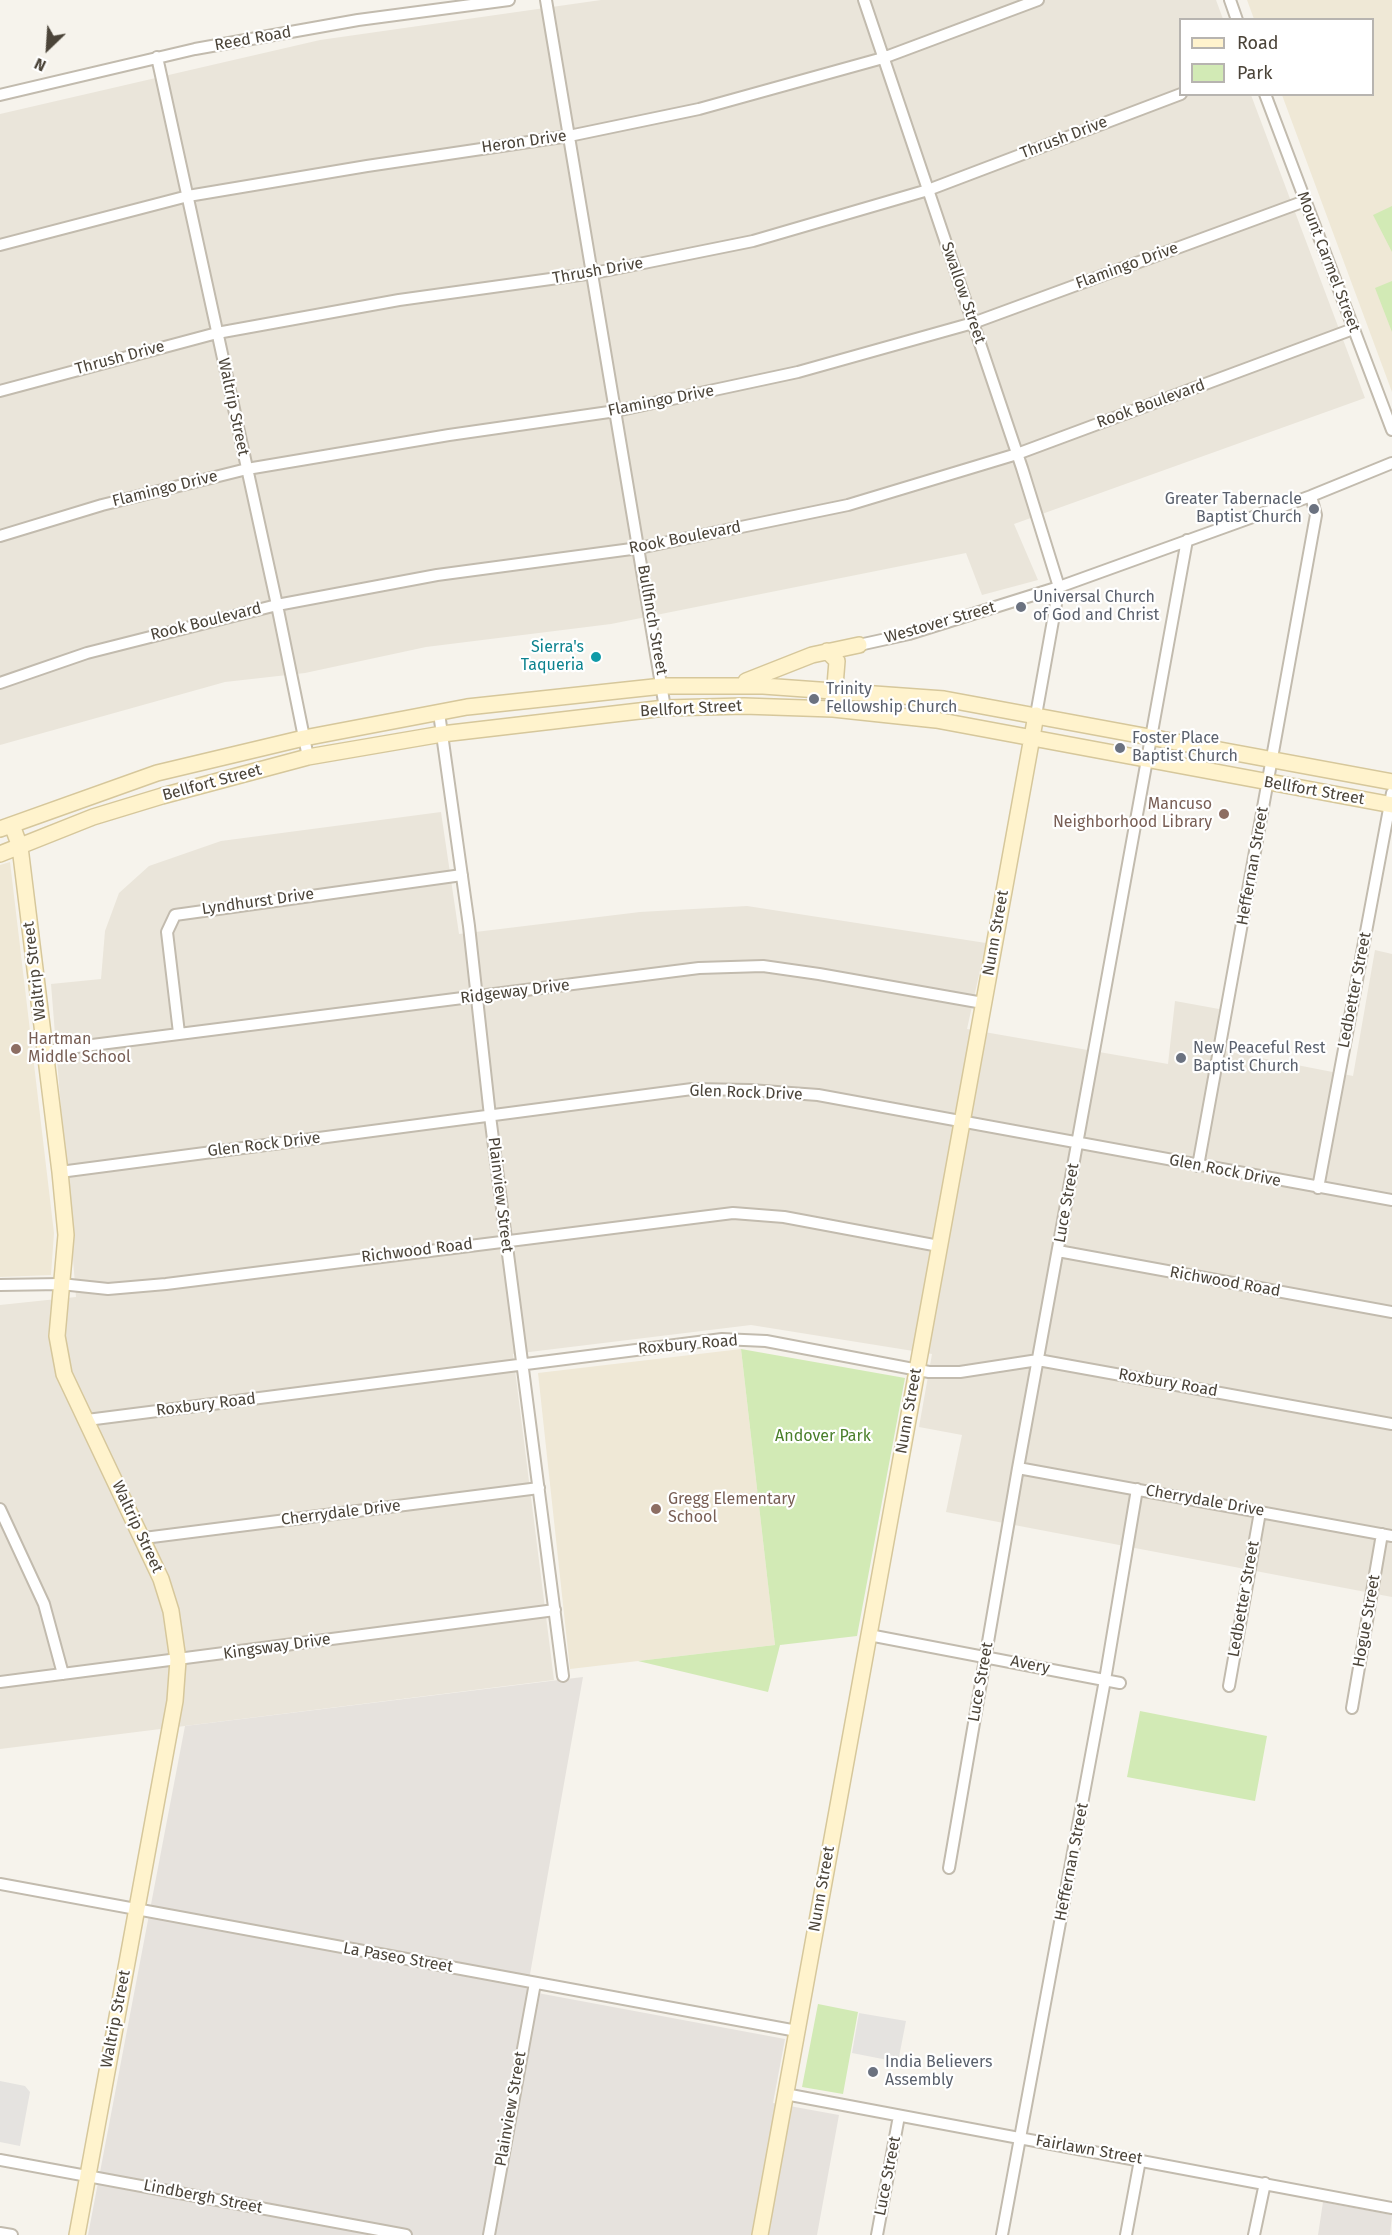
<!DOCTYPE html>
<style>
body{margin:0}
#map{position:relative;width:1392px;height:2235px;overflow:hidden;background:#f6f3ec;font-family:"Fira Sans",sans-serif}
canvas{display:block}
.legend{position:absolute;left:1179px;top:18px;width:195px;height:78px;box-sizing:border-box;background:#fff;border:2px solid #b7b4b0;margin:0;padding:8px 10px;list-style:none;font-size:18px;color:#4b4439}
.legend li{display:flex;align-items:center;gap:12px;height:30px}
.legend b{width:30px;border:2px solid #b7b4b0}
.north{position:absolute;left:18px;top:18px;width:60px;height:60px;-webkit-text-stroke:4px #fff;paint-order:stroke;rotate:205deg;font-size:16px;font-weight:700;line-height:24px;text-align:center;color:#4b4439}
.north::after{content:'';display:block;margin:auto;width:21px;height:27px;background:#4b4439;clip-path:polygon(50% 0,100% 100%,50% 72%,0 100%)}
</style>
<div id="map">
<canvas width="1392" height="2235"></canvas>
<ul class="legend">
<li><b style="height:8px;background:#fff3cd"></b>Road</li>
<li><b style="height:16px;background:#d2eab5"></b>Park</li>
</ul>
<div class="north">N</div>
</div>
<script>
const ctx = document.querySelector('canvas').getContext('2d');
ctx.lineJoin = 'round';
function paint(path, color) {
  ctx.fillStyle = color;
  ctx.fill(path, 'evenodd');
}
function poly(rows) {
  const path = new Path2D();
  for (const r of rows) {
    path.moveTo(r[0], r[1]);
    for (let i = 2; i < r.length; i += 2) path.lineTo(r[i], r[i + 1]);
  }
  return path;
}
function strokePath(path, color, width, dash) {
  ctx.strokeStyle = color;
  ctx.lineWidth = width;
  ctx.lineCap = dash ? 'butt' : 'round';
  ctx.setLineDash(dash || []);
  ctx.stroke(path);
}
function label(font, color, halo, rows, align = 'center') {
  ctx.font = font + ' "Fira Sans",sans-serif';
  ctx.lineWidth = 4.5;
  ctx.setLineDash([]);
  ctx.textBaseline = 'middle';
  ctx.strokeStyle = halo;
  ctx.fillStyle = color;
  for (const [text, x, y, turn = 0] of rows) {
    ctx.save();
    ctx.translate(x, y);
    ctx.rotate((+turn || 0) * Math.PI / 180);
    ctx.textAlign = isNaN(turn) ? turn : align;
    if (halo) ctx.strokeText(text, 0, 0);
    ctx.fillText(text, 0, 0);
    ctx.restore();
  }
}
const residential = poly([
 [601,0,1216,0,1223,19,1180,20,1180,94,1251,95,1365,398,1014,524,1038,580,982,595,966,553,611,624,426,647,305,673,225,682,0,745,0,114,320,40],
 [441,812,459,934,640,912,747,906,986,943,967,1029,1168,1064,1175,1001,1219,1009,1215,1049,1353,1076,1375,950,1392,954,1392,1597,946,1512,962,1435,919,1427,932,1354,751,1325,513,1354,554,1680,0,1749,0,1305,76,1297,51,984,101,979,105,931,119,893,149,866,221,841]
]);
const industrial = poly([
 [583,1677,527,1991,785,2039,773,2103,839,2115,817,2235,88,2235,185,1726],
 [1323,2202,1392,2215,1390,2235,1318,2235]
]);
const education = poly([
 [1247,0,1392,0,1392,392,1282,95,1372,94,1372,20,1254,19],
 [10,862,54,1233,51,1275,0,1277,0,865],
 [741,1349,775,1645,570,1669,538,1373]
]);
const green = poly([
 [1392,206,1392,252,1373,215],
 [1392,281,1392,332,1375,288],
 [741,1349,905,1378,857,1636,780,1645,768,1692,638,1661,775,1645],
 [1140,1711,1267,1736,1255,1801,1127,1777],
 [818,2004,858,2012,843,2094,802,2087]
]);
const parking = poly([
 [859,2013,906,2021,898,2062,852,2053],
 [0,2081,25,2086,30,2092,20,2146,0,2142]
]);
const street = poly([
 [546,0,665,708],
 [864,0,1022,468,1059,587,1036,715],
 [1230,0,1237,20],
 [157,57,277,605,308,757],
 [1265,94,1392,430],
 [0,95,195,49,358,20,509,0],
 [0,245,188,196,367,166,569,136,699,109,883,58,1038,0],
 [0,391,217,333,399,300,594,273,753,241,928,190,1181,94],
 [0,536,102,505,247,469,449,435,616,411,798,372,973,323,1305,201],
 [859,645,909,634,1059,587,1311,496,1392,463],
 [0,683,87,653,277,605,437,575,639,548,848,505,1017,454,1353,329],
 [439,713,469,926,490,1116,563,1676],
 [179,1033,167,932,175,915,462,875],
 [45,1051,699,968,763,966,819,974,983,1003],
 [1198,1166,1316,515,1311,496],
 [60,1172,692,1089,750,1090,818,1095,1392,1200],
 [1318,1188,1392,793],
 [1058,1251,1392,1312],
 [0,1285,61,1284,108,1289,166,1284,733,1213,784,1217,939,1246],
 [87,1420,722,1339,766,1341,929,1372,960,1372,1038,1360,1392,1424],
 [1018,1468,1392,1536],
 [0,1509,44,1604,63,1674],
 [144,1538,539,1488],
 [869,1635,1120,1683],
 [0,1682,555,1610],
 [1229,1686,1260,1512],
 [1352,1708,1382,1534],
 [949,1868,1018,1468,1187,540],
 [0,1884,797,2031],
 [785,2094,1392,2208],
 [0,2160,406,2235],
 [0,2233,12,2235],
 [489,2235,535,1983],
 [877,2235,899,2116],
 [1002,2235,1105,1680,1137,1489],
 [1126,2235,1140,2160],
 [1254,2235,1265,2183]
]);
const secondary = poly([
 [827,651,837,661,834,698],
 [746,681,812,655,859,645],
 [12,825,20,847,60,1172,66,1235,57,1336,64,1374,161,1579,171,1611,178,1660,175,1701,77,2235],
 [0,829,157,773,304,738,467,707,663,686,763,686,944,699,1392,782],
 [0,854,93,817,162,796,308,757,442,734,665,708,744,706,833,709,936,720,1392,805],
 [760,2235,1036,715]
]);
const markers = [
 [1314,509,6,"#6b7280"],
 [1021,607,6,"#6b7280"],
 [596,657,6,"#0f9aa8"],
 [814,699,6,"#6b7280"],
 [1120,748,6,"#6b7280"],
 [1224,814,6,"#8d6e63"],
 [16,1049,6,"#8d6e63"],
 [1181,1058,6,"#6b7280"],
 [656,1509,6,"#8d6e63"],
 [873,2072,6,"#6b7280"]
];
const streetNames = [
 ["Reed Road",253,39,-10],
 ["Thrush Drive",1064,138,-21],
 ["Heron Drive",524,142,-8],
 ["Mount Carmel Street",1328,262,69],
 ["Flamingo Drive",1127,266,-20],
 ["Thrush Drive",598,271,-10],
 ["Swallow Street",963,293,71],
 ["Thrush Drive",120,358,-15],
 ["Flamingo Drive",661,401,-11],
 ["Rook Boulevard",1151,404,-20],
 ["Waltrip Street",233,407,78],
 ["Flamingo Drive",165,489,-14],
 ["Rook Boulevard",685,538,-11],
 ["Bullfinch Street",652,620,80],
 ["Rook Boulevard",206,622,-14],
 ["Westover Street",940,623,-16],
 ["Bellfort Street",691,709,-3],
 ["Bellfort Street",212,783,-15],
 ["Bellfort Street",1314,791,10],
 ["Heffernan Street",1253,866,-80],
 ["Lyndhurst Drive",258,902,-8],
 ["Nunn Street",996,933,-80],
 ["Waltrip Street",35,971,-97],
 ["Ledbetter Street",1355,990,-79],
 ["Ridgeway Drive",515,992,-7],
 ["Glen Rock Drive",746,1093,2],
 ["Glen Rock Drive",264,1145,-7],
 ["Glen Rock Drive",1225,1171,11],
 ["Plainview Street",500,1195,83],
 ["Luce Street",1067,1203,-80],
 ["Richwood Road",417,1251,-7],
 ["Richwood Road",1225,1282,10],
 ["Roxbury Road",688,1345,-5],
 ["Roxbury Road",1168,1383,10],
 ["Roxbury Road",206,1405,-7],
 ["Nunn Street",909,1411,-80],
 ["Cherrydale Drive",1205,1501,10],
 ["Cherrydale Drive",341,1513,-7],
 ["Waltrip Street",137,1527,65],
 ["Ledbetter Street",1244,1599,-80],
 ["Hogue Street",1367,1621,-80],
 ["Kingsway Drive",277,1647,-8],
 ["Avery",1030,1665,11],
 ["Luce Street",981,1682,-80],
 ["Heffernan Street",1072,1862,-79],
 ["Nunn Street",822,1889,-80],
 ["La Paseo Street",398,1958,10],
 ["Waltrip Street",116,2019,-79],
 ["Plainview Street",511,2109,-80],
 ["Fairlawn Street",1089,2150,10],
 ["Luce Street",888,2176,-79],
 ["Lindbergh Street",203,2197,11]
];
const worshipNames = [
 ["Greater Tabernacle",1302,500,"right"],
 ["Baptist Church",1302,518,"right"],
 ["Universal Church",1033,598],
 ["of God and Christ",1033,616],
 ["Trinity",826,690],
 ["Fellowship Church",826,708],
 ["Foster Place",1132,739],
 ["Baptist Church",1132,757],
 ["New Peaceful Rest",1193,1049],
 ["Baptist Church",1193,1067],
 ["India Believers",885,2063],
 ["Assembly",885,2081]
];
const cultureNames = [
 ["Sierra's",584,648],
 ["Taqueria",584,666]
];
const educationNames = [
 ["Mancuso",1212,805,"right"],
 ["Neighborhood Library",1212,823,"right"],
 ["Hartman",28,1040],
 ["Middle School",28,1058],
 ["Gregg Elementary",668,1500],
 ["School",668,1518]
];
const parkNames = [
 ["Andover Park",823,1437]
];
paint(residential, '#eae5da');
paint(industrial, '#e6e2dd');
paint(education, '#efe8d6');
paint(green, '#d2eab5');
paint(parking, '#e5e3e0');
strokePath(street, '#c2bbae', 14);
strokePath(secondary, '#d6c79b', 18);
strokePath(street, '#fff', 10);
strokePath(secondary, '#fff3cd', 15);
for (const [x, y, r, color] of markers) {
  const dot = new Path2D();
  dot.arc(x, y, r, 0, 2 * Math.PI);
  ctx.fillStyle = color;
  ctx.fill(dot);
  strokePath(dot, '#fff', 2);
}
label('16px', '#4b4439', '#fff', streetNames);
label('16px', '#5b616d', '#fff', worshipNames, 'left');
label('16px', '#0d838f', '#fff', cultureNames, 'right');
label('16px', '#785e54', '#fff', educationNames, 'left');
label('16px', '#4a7f2a', '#fff', parkNames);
</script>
